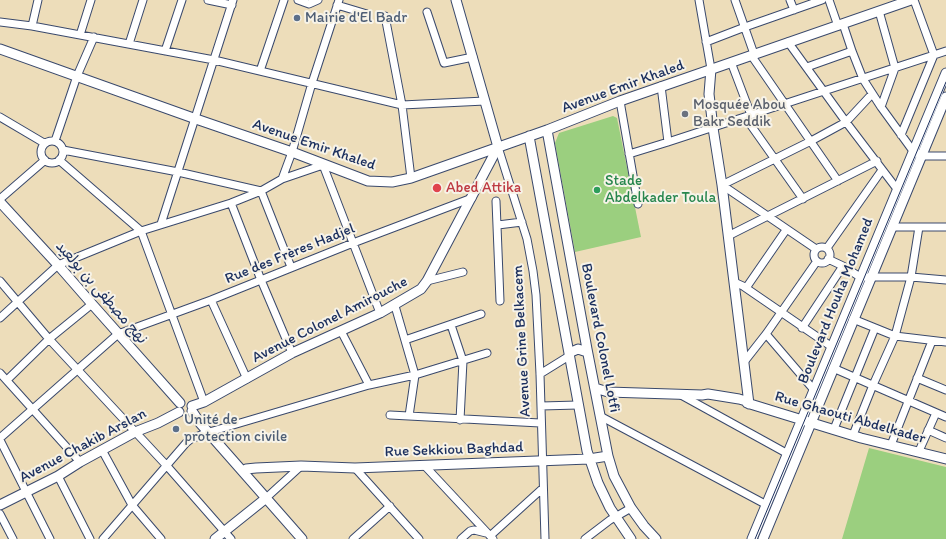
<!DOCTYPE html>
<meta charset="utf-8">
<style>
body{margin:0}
canvas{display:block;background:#edddba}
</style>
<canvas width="946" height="539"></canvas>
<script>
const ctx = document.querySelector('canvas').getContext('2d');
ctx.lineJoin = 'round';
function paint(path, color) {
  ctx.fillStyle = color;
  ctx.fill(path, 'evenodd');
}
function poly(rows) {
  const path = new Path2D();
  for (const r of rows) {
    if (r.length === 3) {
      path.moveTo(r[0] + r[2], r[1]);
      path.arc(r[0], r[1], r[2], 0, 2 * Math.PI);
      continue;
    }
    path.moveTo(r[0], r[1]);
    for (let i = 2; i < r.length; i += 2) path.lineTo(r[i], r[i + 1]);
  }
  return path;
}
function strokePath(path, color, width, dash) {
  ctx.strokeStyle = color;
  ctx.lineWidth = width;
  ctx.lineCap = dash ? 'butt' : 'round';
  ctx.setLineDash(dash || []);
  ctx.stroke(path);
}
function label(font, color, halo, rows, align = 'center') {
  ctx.font = font + ' Itim,"Playpen Sans Arabic",sans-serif';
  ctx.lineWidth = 4;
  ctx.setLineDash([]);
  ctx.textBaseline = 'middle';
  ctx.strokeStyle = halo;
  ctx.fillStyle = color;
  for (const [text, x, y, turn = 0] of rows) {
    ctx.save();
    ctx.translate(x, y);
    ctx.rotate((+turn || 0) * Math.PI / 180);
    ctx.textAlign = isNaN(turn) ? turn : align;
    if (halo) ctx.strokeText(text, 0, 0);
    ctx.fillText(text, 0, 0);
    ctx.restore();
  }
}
const green = poly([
 [613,116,617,118,641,237,575,252,555,143,559,133],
 [869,448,946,467,946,539,842,539]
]);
const minor = poly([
 [208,0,232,5],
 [298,0,309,4,318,0],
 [699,0,711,69],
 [735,0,754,54],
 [790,0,794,10],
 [829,0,838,26],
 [337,5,367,14],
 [879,11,895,68,881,107],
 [427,12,444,63,473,57],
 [385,16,402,105,411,178],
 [0,22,32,26,214,60,402,105,485,101],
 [843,24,852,51,863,79,881,107,913,151,922,156,946,156],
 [32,26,38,0],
 [80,35,91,0],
 [706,42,745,27,822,0],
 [788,42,846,122,897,189],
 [129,44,143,0],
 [165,51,182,0],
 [751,55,838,181],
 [731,62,751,115],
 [807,67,852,51],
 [260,71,284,0],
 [661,86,668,142],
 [620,101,638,204],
 [0,117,44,143],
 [745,117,803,199],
 [901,135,934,55,914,0],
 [52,152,11],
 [55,141,77,76,94,37],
 [498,147,527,239,533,271,536,295,540,374,545,539],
 [63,150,178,172,261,191,291,267],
 [629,154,668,142,946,51],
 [59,160,141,231,204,402],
 [282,179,323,165,380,313],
 [0,199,45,160],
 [496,201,500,301],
 [231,203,261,280,292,353],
 [161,224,233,0],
 [498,225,522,222],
 [892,227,946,227],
 [728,236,877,161],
 [822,255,8],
 [827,248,882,170],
 [816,249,722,185,811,141,846,122,872,94],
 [828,259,843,266,860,277,911,277,946,280],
 [0,281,49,339,167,466,231,539],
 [427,281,463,272],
 [734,282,743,286,832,347],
 [746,288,786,230],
 [211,300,247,379],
 [395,306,415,375,409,416],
 [0,318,58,265,141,231,231,203,261,191,282,179,292,152,312,83,339,0],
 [853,319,895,336,946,342],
 [451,325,463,361,460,420],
 [802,328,843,266],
 [341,331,369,385],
 [766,334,814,390],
 [405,340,481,314],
 [744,362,766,334,817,261],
 [833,368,946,417],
 [0,373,80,462],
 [540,374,569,356],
 [917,378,946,390],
 [7,380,49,339,92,304],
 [681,395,788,454],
 [541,406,578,405],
 [390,415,540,423],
 [600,416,765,504],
 [834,429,875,328],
 [928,430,946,438],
 [853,435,873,385,895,336,911,277,919,227],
 [0,438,118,334,211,300,353,243,472,198],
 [0,440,50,539],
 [891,445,932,341],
 [102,450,132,505,161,539],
 [919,451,936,413],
 [424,465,493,539],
 [355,468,419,539],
 [58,476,90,539],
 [265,499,301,466],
 [0,514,13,539],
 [490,536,543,488],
 [103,539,186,443,191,439,206,433,369,385,415,375,487,353],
 [353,539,390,506],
 [461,539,470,531,474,530,486,533],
 [585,539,610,520,631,508]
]);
const major = poly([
 [0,49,196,119,292,152,368,181,392,182,411,178,547,130,620,101,911,0],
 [711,69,709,94,713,128,722,185,749,404],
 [547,130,587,349,608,456,614,476,631,508,644,526,656,539],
 [529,136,587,451,598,483,610,508,631,539],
 [0,202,58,265,92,304,180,403],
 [569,353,578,349,587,352],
 [595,388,608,392,702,395,708,394,739,399,746,401,747,403,861,438,946,459],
 [192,406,204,402,292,353,380,313,421,289,427,281,498,147,456,0],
 [192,411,200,423,302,539],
 [243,472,246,469,256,468,301,466,355,468,589,459,608,456],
 [0,505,58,476,80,462,135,432,158,423,179,412],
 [215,539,265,499],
 [752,539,946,73],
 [763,539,946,97]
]);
const tram = poly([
 [755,539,946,82]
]);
const markers = [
 [297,18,4,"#5c6f8a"],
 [685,114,4,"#6b7280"],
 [437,188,5,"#e0444e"],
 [597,190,4,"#2e9e5b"],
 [176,429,4,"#5c6f8a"]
];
const serviceNames = [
 ["Mairie d'El Badr",305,18],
 ["Unité de",184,420],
 ["protection civile",184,437]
];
const streetNames = [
 ["Avenue Emir Khaled",623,87,-20],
 ["Avenue Emir Khaled",314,145,19],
 ["Rue des Frères Hadjel",290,254,-22],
 ["نهج مصطفى بن بولعيد",101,293,49],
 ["Boulevard Houha Mohamed",836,301,-68],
 ["Avenue Colonel Amirouche",330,320,-27],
 ["Boulevard Colonel Lotfi",600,338,79],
 ["Avenue Grine Belkacem",522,341,-93],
 ["Rue Ghaouti Abdelkader",850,418,16],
 ["Avenue Chakib Arslan",83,446,-28],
 ["Rue Sekkiou Baghdad",454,450,-2]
];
const worshipNames = [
 ["Mosquée Abou",693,105],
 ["Bakr Seddik",693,122]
];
const leisureNames = [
 ["Stade",605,181],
 ["Abdelkader Toula",605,198]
];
const healthNames = [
 ["Abed Attika",446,188]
];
paint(green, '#9bcf7f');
strokePath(minor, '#3a496c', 9);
strokePath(major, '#3a496c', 11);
strokePath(minor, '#fff', 7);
strokePath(major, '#fff', 9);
strokePath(tram, '#1b2f5e', 1);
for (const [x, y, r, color] of markers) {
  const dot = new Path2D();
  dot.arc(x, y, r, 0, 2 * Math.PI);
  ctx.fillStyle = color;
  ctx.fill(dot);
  strokePath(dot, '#f7f3e8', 1.5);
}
label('15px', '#4e5e75', '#f7f3e8', serviceNames, 'left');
label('15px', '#1b2f5e', '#f7f3e8', streetNames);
label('15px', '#5b616d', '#f7f3e8', worshipNames, 'left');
label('15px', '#27864d', '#f7f3e8', leisureNames, 'left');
label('15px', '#be3a42', '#f7f3e8', healthNames, 'left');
</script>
